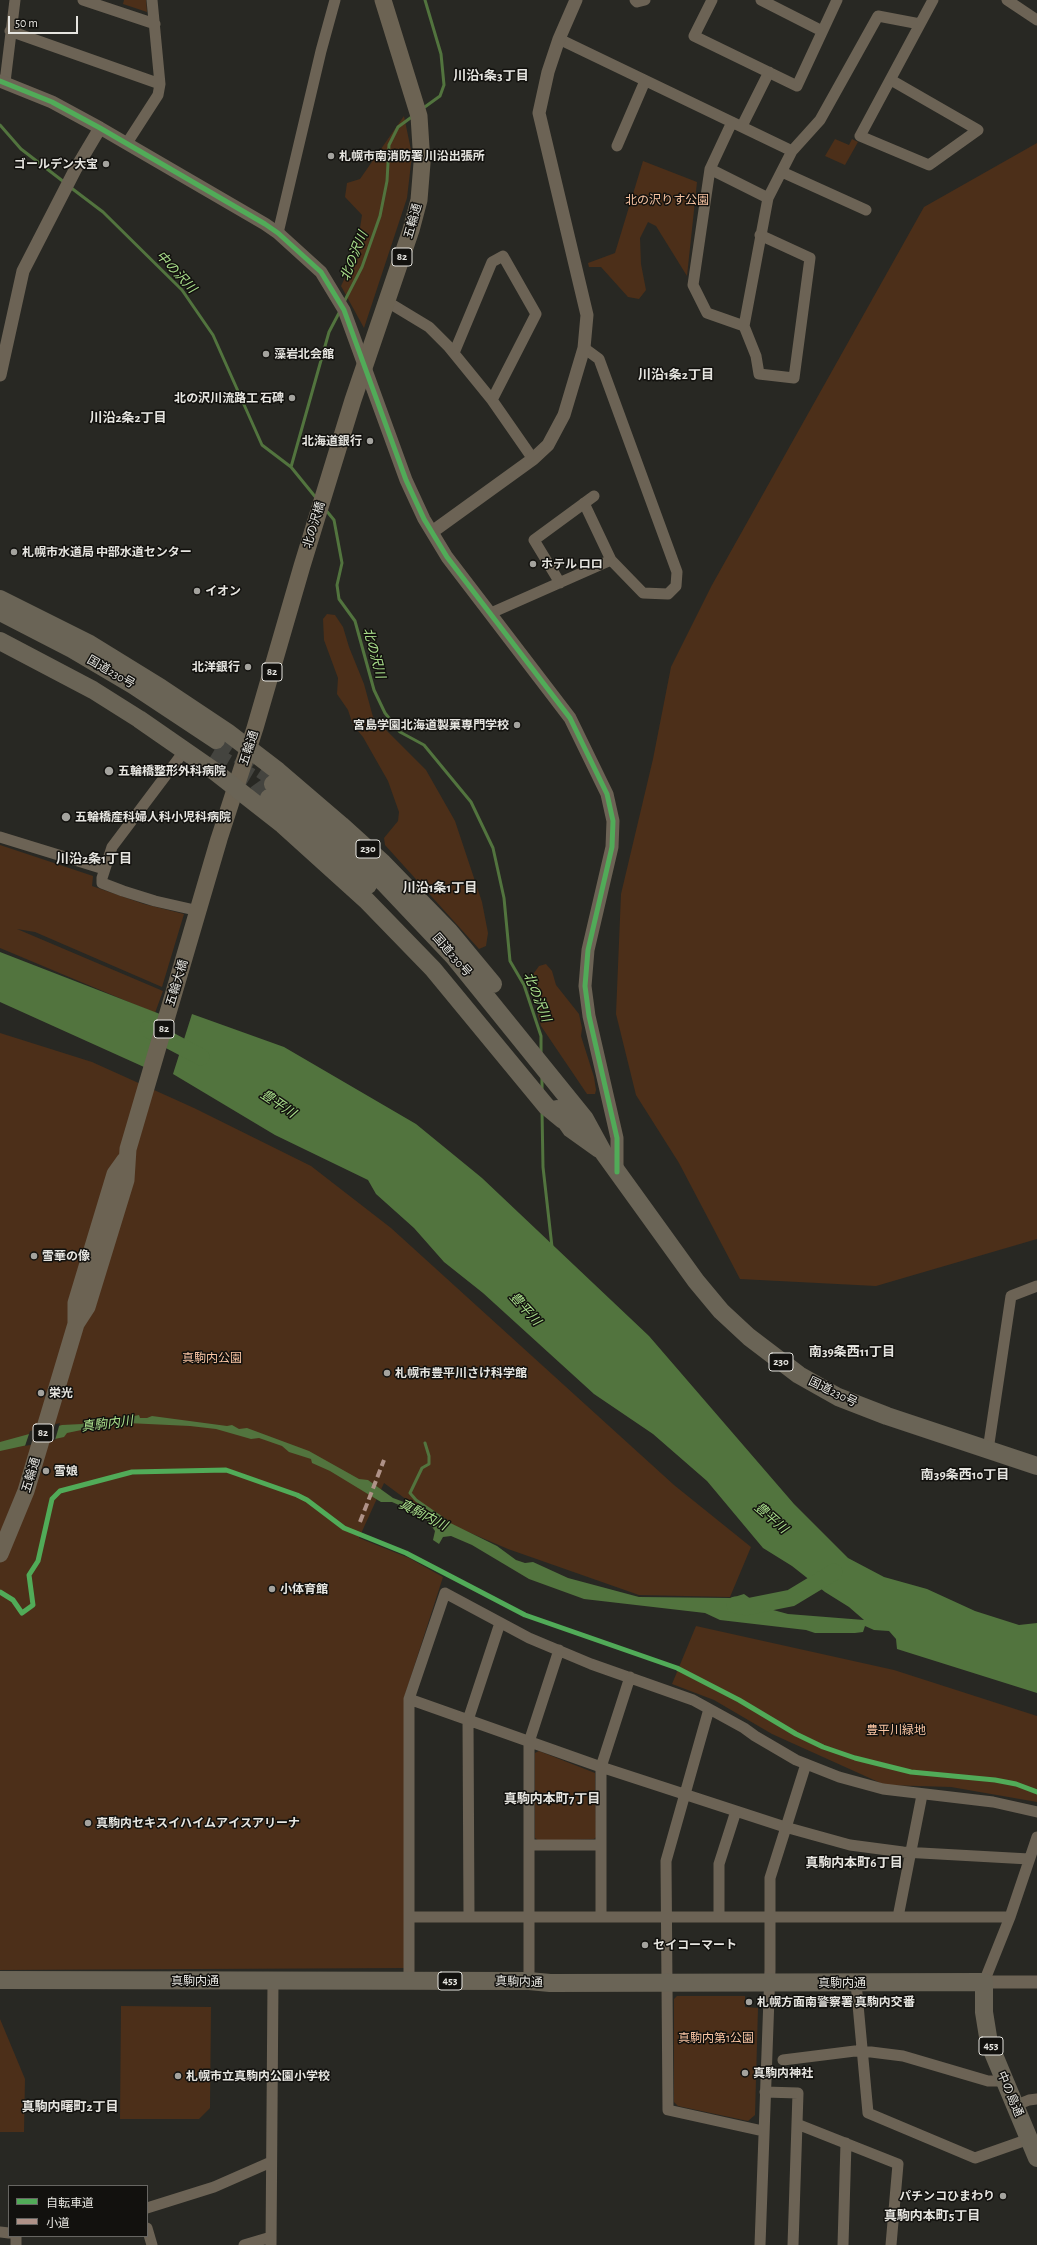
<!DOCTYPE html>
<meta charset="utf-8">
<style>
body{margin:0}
#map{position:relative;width:1037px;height:2245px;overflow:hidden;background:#282823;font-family:"Alegreya Sans","Noto Sans JP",sans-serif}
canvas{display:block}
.legend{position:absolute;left:8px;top:2185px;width:140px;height:52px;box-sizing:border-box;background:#12110e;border:1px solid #676662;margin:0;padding:5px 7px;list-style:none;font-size:12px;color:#e6e5e0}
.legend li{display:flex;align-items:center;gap:8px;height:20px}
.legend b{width:20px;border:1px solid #676662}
.scale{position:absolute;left:8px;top:16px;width:70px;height:18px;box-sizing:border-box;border:2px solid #e6e5e0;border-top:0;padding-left:5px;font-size:12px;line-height:14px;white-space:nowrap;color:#e6e5e0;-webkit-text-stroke:3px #12110e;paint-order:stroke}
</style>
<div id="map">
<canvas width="1037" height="2245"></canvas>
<ul class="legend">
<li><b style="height:5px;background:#51ab58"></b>自転車道</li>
<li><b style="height:5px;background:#af9288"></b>小道</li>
</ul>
<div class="scale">50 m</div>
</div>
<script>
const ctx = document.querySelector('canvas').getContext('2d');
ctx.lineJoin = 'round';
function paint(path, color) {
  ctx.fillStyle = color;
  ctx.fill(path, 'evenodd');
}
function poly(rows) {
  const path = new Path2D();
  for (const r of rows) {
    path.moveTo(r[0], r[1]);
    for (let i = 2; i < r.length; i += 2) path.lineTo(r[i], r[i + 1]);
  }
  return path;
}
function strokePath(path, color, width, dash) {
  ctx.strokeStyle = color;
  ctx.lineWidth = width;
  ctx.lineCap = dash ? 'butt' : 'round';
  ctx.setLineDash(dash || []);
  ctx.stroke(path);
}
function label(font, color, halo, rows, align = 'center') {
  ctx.font = font + ' "Alegreya Sans","Noto Sans JP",sans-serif';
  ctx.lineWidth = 3;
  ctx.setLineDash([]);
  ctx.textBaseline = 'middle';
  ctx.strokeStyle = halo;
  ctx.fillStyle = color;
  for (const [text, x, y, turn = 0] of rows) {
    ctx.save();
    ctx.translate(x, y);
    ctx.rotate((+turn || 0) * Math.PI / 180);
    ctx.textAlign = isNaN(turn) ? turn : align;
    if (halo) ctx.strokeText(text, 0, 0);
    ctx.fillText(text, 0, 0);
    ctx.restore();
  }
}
const green = poly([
 [124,0,146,0,147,12,123,4],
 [404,116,412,155,407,198,364,328,341,286,356,255,362,215,345,197,347,183,360,179],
 [835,139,849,145,852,139,858,142,845,165,825,156],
 [1037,143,1037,1239,876,1286,740,1279,679,1163,636,1095,616,1014,621,894,653,759,671,667,712,585,924,207],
 [643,161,697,182,687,276,656,226,648,222,640,238,641,264,646,290,639,299,628,297,601,267,589,267,588,263,615,253],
 [327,614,335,615,343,627,349,647,364,684,373,717,426,770,455,821,482,902,488,933,486,946,479,949,385,845,384,838,398,821,399,812,388,781,363,737,353,725,348,710,337,694,338,678,324,640,323,619],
 [0,845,93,876,92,886,144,904,184,914,162,987,35,932,17,929,163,991,155,1013,0,948],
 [546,964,552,971,556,985,579,1014,582,1028,581,1036,594,1077,596,1090,595,1094,587,1094,541,1026,538,1015,542,1003,534,982,534,973,539,966],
 [0,1033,92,1062,194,1108,311,1166,391,1228,674,1485,751,1547,730,1597,639,1595,508,1549,426,1514,384,1483,359,1538,409,1558,443,1577,404,1698,404,1968,0,1970],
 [696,1626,894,1670,1037,1716,1037,1802,951,1787,885,1785,772,1734,714,1700,672,1684],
 [539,1751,595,1773,596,1837,594,1839,539,1841,535,1838,535,1753],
 [677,1996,745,1996,745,2007,758,2008,755,2115,748,2121,678,2106,674,2102,674,1999],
 [121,2006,211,2007,210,2108,199,2119,120,2119],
 [0,2019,25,2079,24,2132,0,2132]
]);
const water = poly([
 [0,952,160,1014,144,1067,0,1002],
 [192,1014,284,1047,416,1124,482,1178,649,1336,794,1504,848,1558,884,1577,927,1589,975,1611,1019,1625,1037,1623,1037,1693,897,1649,896,1639,889,1631,874,1630,865,1626,863,1632,855,1633,815,1633,806,1630,720,1620,705,1613,584,1599,529,1579,472,1545,451,1536,443,1537,439,1544,433,1540,435,1531,424,1516,392,1502,381,1502,330,1471,312,1463,311,1459,289,1452,282,1446,259,1438,251,1439,216,1429,190,1426,127,1423,91,1428,67,1433,64,1437,0,1451,0,1442,62,1425,82,1424,91,1420,119,1419,139,1415,140,1418,147,1418,152,1416,227,1426,232,1425,239,1429,247,1428,309,1451,359,1479,368,1480,393,1498,420,1508,497,1546,516,1560,525,1563,533,1562,568,1578,639,1597,731,1598,744,1594,762,1607,788,1614,864,1620,849,1607,825,1592,792,1566,763,1548,707,1481,653,1434,594,1394,483,1293,444,1262,414,1228,376,1194,368,1180,275,1135,173,1074]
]);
const pier = poly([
 [60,1423,55,1440,25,1446,30,1431]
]);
const stream = poly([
 [422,109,440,96,444,85,441,54,425,0],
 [0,125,21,149,64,182],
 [70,187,103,212,182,290,213,335,262,445,291,467,317,499],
 [344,302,362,267,380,216,387,181,389,145,398,127,413,116],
 [291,467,329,332,340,311],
 [325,509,334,520,342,563,337,585,339,599,355,621,374,690,385,713,400,732,424,745,471,802,493,848,504,898,510,961,524,985,541,1036,541,1053],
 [542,1077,542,1089],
 [542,1111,543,1167,552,1247],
 [425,1443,429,1456,429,1464,422,1468,410,1493,416,1500,446,1521]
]);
const river = poly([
 [148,1029,201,1057],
 [735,1605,746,1607,791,1598,834,1572]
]);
const trunkTunnel = poly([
 [216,740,268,774,273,784],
 [212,754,256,780,269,798]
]);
const minor = poly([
 [83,0,155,24],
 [635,0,637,2,645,0],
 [712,0,694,36,797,86,837,0],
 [761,0,822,31],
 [1007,0,1037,20],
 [10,31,160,84],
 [559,39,792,151,768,198,744,326],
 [891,80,978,130,929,165,860,136,933,0],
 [5,82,15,0],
 [732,122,710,169,693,285,707,313,744,326,756,356,759,374,794,378,810,258,760,235],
 [742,126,769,72],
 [127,143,158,95,160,84,152,0],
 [617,146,645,81],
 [792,151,820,120,878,16,920,24],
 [710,169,768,198],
 [782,172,866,210],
 [278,233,321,51,335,0],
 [386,301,429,327,448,346,492,400,533,459],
 [454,353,492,262,503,256,536,314,492,400],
 [584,503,611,560],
 [560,583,534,540,594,496],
 [491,613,611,560,643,593,668,594,676,586,677,572,599,359,584,348],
 [185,750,112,847,102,878,102,883,123,891,155,901,199,911],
 [0,837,104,869],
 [988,1450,1011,1296,1037,1286],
 [409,1699,601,1767,785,1827,850,1845,903,1852,1029,1859],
 [709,1709,666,1861,668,2110,763,2131],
 [529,1845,600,1845],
 [719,1916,719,1864,736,1811],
 [409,1917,1010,1917],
 [469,1917,468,1720,500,1623],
 [601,1917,601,1767,630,1677],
 [898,1917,922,1795],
 [409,1981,409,1699,445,1593,529,1638,591,1664,693,1700,744,1728,755,1736,796,1760,839,1777,883,1789,993,1802,1037,1812],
 [529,1981,529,1742,559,1650],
 [984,1982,1010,1917,1037,1837],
 [856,1983,868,2113,975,2158,1029,2139],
 [783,2060,855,2051,871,2052,903,2056,988,2081,1004,2081],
 [765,2092,798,2093,793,2245],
 [1014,2106,1029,2100,1037,2099],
 [797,2124,898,2164,891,2245],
 [147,2208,214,2187,271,2162],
 [147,2228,152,2245],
 [0,2232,9,2233],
 [16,2245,16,2236],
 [244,2245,271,2237],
 [271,2245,273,1981],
 [760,2245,770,1970,770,1878,806,1764],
 [843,2245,846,2143]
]);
const tertiary = poly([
 [0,81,52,102,100,128,265,224,278,233,321,272,344,310,406,480,424,519,447,557,570,718,607,794,613,821,612,847,588,950,585,986,589,1016,617,1138,617,1172],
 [0,375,23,271,75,170,100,128],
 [432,532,533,459,548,445,564,415,584,348,587,315,539,113,548,72,559,39,576,0],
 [984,1982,1037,1982]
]);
const primary = poly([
 [76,1324,87,1307,126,1180,128,1149,219,839,255,728,302,566,353,400,411,230,419,200,422,163,419,116,383,0],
 [0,1554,26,1491,76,1324,76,1303,115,1174,125,1160]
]);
const trunk = poly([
 [0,599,88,643,161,688,227,732,278,771,341,825,383,863,449,931,493,984],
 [0,612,72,649,133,685,216,740],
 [0,641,93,690,139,719,214,771,283,825,366,900,433,969,546,1106,563,1120],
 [273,784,367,865,454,957,585,1119,603,1152,696,1281,721,1311,749,1337,799,1375,838,1397,887,1416,1037,1466],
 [269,798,320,840,368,885],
 [557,1109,571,1129,599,1149],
 [0,1980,529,1981,550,1983,984,1982,984,2012,989,2043,1037,2158]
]);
const quiet = poly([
 [360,1522,384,1460]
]);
const cycleway = poly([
 [0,81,52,102,100,128,265,224,278,233,321,272,344,310,406,480,424,519,447,557,570,718,607,794,613,821,612,847,588,950,585,986,589,1016,617,1138,617,1172],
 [0,1592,13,1600,22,1613,33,1605,29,1575,38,1561,52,1499,60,1491,132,1472,226,1470,297,1495,307,1500,344,1528,406,1553,525,1615,677,1668,739,1700,796,1734,823,1747,855,1758,911,1772,995,1780,1016,1784,1037,1792]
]);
const markers = [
 [331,156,4,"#a4a39e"],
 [106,164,4,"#a4a39e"],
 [266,354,4,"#a4a39e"],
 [292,398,4,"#a4a39e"],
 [370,441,4,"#a4a39e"],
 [14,552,4,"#a4a39e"],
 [533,564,4,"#a4a39e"],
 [197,591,4,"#a4a39e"],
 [248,667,4,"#a4a39e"],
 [517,725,4,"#a4a39e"],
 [109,771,5,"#a4a39e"],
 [66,817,5,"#a4a39e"],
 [34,1256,4,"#a4a39e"],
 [387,1373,4,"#a4a39e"],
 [41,1393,4,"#a4a39e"],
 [46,1471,4,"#a4a39e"],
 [272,1589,4,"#a4a39e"],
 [88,1823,4,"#a4a39e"],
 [645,1945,4,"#a4a39e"],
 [749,2002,4,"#a4a39e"],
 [745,2073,4,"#a4a39e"],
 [178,2076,4,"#a4a39e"],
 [1003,2196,4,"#a4a39e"]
];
const shields = [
 [402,257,20],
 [272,672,20],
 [368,849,24],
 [164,1029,20],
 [781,1362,24],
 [43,1433,20],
 [450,1981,24],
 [991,2046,24]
];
const shieldNames = [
 ["82",402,257],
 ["82",272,672],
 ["230",368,849],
 ["82",164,1029],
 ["230",781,1362],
 ["82",43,1433],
 ["453",450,1981],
 ["453",991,2046]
];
const poiNames = [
 ["札幌市南消防署 川沿出張所",339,156],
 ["ゴールデン大宝",98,164,"right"],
 ["藻岩北会館",274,354],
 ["北の沢川流路工 石碑",284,398,"right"],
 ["北海道銀行",362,441,"right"],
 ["札幌市水道局 中部水道センター",22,552],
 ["ホテル ロロ",541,564],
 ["イオン",205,591],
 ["北洋銀行",240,667,"right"],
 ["宮島学園北海道製菓専門学校",509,725,"right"],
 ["五輪橋整形外科病院",118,771],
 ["五輪橋産科婦人科小児科病院",75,817],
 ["雪華の像",42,1256],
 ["札幌市豊平川さけ科学館",395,1373],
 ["栄光",49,1393],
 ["雪娘",54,1471],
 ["小体育館",280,1589],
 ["真駒内セキスイハイムアイスアリーナ",96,1823],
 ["セイコーマート",653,1945],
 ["札幌方面南警察署 真駒内交番",757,2002],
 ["真駒内神社",753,2073],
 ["札幌市立真駒内公園小学校",186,2076],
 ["パチンコひまわり",995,2196,"right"]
];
const parkNames = [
 ["北の沢りす公園",667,200],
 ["真駒内公園",212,1358],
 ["豊平川緑地",896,1730],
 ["真駒内第1公園",716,2038]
];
const streetNames = [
 ["五輪通",413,221,-74],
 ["北の沢橋",314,525,-73],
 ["国道230号",111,672,30],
 ["五輪通",249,748,-72],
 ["国道230号",452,955,49],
 ["五輪大橋",177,983,-73],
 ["国道230号",833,1392,26],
 ["五輪通",31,1475,-73],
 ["真駒内通",195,1981],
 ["真駒内通",519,1982,2],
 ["真駒内通",842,1983],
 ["中の島通",1010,2094,67]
];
const neighbourhoodNames = [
 ["川沿1条3丁目",491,76],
 ["川沿1条2丁目",676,375],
 ["川沿2条2丁目",128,418],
 ["川沿2条1丁目",94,859],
 ["川沿1条1丁目",440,888],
 ["南39条西11丁目",852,1352],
 ["南39条西10丁目",965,1475],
 ["真駒内本町7丁目",552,1799],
 ["真駒内本町6丁目",854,1863],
 ["真駒内曙町2丁目",70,2107],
 ["真駒内本町5丁目",932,2216]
];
const waterNames = [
 ["北の沢川",354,256,-68],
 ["中の沢川",176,272,47],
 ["北の沢川",374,653,75],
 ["北の沢川",537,997,68],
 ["豊平川",278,1104,34],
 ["豊平川",525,1309,48],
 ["真駒内川",107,1424,-7],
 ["真駒内川",423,1515,27],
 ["豊平川",771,1518,41]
];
paint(green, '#4c2f19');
paint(water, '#52743e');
paint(pier, '#282823');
strokePath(stream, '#52743e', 3);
strokePath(river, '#52743e', 17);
strokePath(trunkTunnel, '#44443f', 18, [18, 9]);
strokePath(minor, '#6c6355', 11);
strokePath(tertiary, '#6c6355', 13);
strokePath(primary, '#6c6353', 17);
strokePath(trunk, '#6a6456', 18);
strokePath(quiet, '#af9288', 4, [8, 4]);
strokePath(cycleway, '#51ab58', 5);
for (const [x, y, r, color] of markers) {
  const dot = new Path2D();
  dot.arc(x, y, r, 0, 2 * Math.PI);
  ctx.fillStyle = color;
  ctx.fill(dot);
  strokePath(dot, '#12110e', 1.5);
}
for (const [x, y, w] of shields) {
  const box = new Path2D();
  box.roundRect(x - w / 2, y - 9, w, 18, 3);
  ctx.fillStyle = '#12110e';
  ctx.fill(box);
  strokePath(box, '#e6e5e0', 1);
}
label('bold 11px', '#e6e5e0', null, shieldNames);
label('bold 12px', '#e6e5e0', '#12110e', poiNames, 'left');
label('12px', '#f9c5a3', '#12110e', parkNames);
label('12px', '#e6e5e0', '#12110e', streetNames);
label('bold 13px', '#e6e5e0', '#12110e', neighbourhoodNames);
label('italic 13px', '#aae08c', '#12110e', waterNames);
</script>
